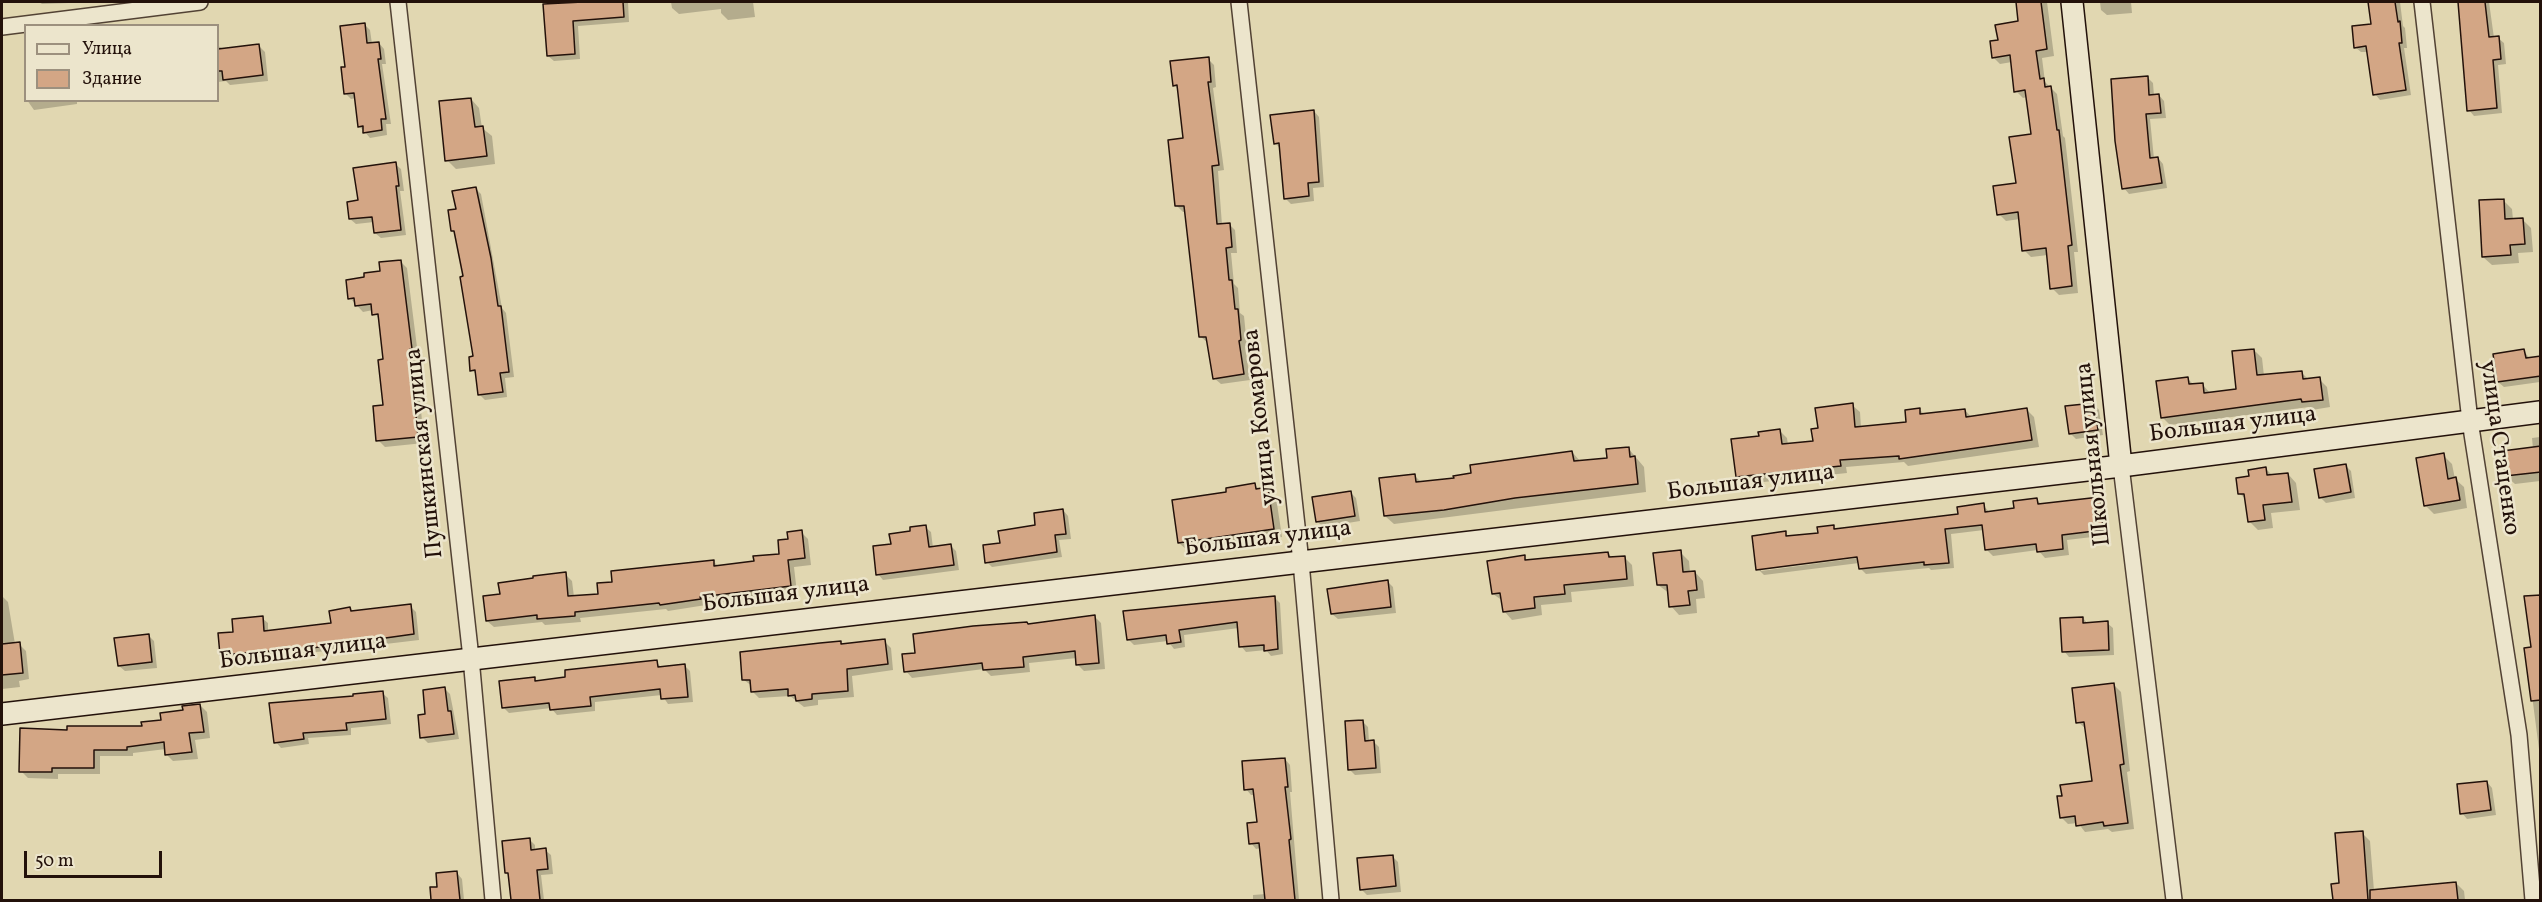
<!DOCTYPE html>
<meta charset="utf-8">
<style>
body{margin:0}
#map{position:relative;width:2542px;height:902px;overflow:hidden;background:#e1d7b1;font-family:Vollkorn,serif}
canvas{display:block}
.frame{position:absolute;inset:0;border:3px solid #23110a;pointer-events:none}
.legend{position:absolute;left:24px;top:24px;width:195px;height:78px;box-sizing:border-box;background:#ece5cc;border:2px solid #9c907e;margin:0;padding:8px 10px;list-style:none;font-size:18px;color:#23110a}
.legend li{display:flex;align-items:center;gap:12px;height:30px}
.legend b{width:30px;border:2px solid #9c907e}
.scale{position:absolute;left:24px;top:851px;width:138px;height:27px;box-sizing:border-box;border:3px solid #23110a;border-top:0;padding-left:8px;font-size:18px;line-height:21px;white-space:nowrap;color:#23110a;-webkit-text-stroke:4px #ece5cc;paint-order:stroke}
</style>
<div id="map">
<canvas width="2542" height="902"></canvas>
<div class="frame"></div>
<ul class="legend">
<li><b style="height:8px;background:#ece5cc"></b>Улица</li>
<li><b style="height:16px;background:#d3a685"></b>Здание</li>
</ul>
<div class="scale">50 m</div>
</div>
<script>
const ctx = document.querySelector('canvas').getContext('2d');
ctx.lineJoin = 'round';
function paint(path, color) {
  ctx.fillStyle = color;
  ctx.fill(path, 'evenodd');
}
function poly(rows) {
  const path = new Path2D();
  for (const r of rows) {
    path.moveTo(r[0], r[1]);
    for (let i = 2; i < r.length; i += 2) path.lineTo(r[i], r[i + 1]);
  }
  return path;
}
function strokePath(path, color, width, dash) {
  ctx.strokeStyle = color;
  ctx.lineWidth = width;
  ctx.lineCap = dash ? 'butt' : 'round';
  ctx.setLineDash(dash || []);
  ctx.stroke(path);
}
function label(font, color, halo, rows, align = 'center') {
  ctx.font = font + ' Vollkorn,serif';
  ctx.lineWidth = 5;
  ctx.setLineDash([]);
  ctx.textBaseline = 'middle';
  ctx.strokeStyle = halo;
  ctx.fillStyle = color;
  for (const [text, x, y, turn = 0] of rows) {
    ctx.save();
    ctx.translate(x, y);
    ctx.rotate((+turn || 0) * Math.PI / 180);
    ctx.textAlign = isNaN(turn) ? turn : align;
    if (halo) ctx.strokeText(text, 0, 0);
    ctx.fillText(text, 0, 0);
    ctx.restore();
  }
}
const shadow = poly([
 [39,2,69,2,69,3,42,4],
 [588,2,628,2,629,22,578,26,580,59,554,61,548,56,545,5],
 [671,2,753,2,755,17,728,20,721,13,721,9,679,14,672,8],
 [2017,2,2047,2,2054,56,2042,58,2045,82,2057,94,2063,136,2065,138,2078,252,2074,252,2078,293,2059,295,2052,288,2048,255,2031,257,2024,250,2020,219,2006,221,1999,214,2018,184,2033,135,2027,97,2023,98,2016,91,2012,62,2000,64,1993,57,1999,42,2020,22],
 [2100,2,2131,2,2132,13,2107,15,2101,10],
 [2369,2,2400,2,2403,26,2405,28,2407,48,2404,48,2411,95,2380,100,2375,94,2368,52,2361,52,2355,47,2372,26],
 [2458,2,2489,2,2494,38,2498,38,2504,43,2506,64,2498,65,2502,113,2474,116,2469,110],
 [364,24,370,30,372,44,379,43,384,49,386,64,382,64,391,124,386,124,387,135,370,138,365,132,359,126,356,98,351,99,345,93,347,68],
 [258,45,265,52,268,81,230,85,226,81,218,82,218,46,224,49],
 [1208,59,1214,65,1216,87,1213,88,1224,170,1218,171,1222,225,1229,224,1235,230,1237,253,1231,253,1234,284,1238,288,1240,313,1244,316,1247,346,1245,346,1250,380,1221,384,1214,378,1208,343,1201,337,1186,212,1183,212,1177,206,1185,139,1179,90,1174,85],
 [2147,77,2153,83,2154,96,2159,95,2164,101,2166,118,2150,119,2154,159,2158,158,2163,164,2167,188,2129,194,2124,188],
 [471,99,479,108,482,128,492,136,495,164,456,169,447,160],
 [27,100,77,100,77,104,34,110],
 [1314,111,1319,117,1324,187,1313,188,1314,201,1291,204,1285,198,1281,149,1275,143],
 [395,164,401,169,404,191,400,191,406,235,381,238,375,233,374,222,356,224,350,219,360,202],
 [475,188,481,194,502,308,506,313,514,377,505,378,507,397,485,400,479,394,477,375,472,370,475,358,465,277,457,234,453,231,457,210],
 [2503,200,2512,209,2513,220,2522,219,2531,228,2533,252,2518,253,2519,263,2492,265,2483,257],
 [400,261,407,268,418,355,416,355,424,443,385,447,378,440,385,407,385,360,380,321,373,310,363,312,350,298,366,279],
 [2254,350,2262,358,2264,376,2301,372,2309,380,2319,379,2327,387,2330,407,2312,410,2309,407,2170,425,2162,417,2187,378,2194,385,2202,384,2211,394,2238,390],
 [2524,351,2530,359,2540,358,2540,382,2504,387,2498,382],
 [2094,404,2099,410,2103,435,2076,439,2070,433],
 [1852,405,1860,412,1861,428,1908,423,1919,409,1925,415,1965,410,1972,418,2027,410,2034,417,2039,447,1908,466,1904,462,1846,467,1847,473,1745,484,1737,476,1760,437,1780,431,1787,438,1788,445,1815,442,1819,429],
 [2540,437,2540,483,2540,481,2515,484,2506,476,2533,449,2532,438],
 [1628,448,1644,467,1646,492,1394,524,1385,516,1415,476,1421,482,1455,479,1572,452,1580,461,1609,459],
 [2443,455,2452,464,2455,479,2464,487,2467,508,2434,514,2425,505],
 [2345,465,2351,471,2355,498,2326,503,2321,498],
 [2266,469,2273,476,2288,474,2296,483,2300,510,2271,513,2273,528,2258,530,2249,521,2247,500,2240,494,2250,477],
 [1255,485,1260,490,1268,489,1276,497,1282,537,1188,551,1179,543,1228,493],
 [1351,493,1356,498,1360,521,1323,527,1317,521],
 [2099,499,2105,505,2109,535,2067,540,2069,555,2045,558,2038,550,1993,556,1987,550,1984,530,1951,534,1954,568,1931,570,1929,568,1866,574,1860,568,1859,563,1764,575,1758,569,1785,533,1789,537,1819,534,1833,527,1836,530,1960,515,1983,505,1990,513,2015,510,2037,500,2042,505],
 [1864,554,1865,557,1761,571,1761,568],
 [1063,510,1068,516,1071,539,1059,540,1062,557,992,567,987,562,1001,544,1037,527],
 [925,527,931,532,933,548,950,545,956,551,959,570,883,580,878,574,892,545],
 [801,532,808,539,811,565,794,567,797,593,706,604,706,605,668,611,666,609,580,618,581,622,545,625,542,622,494,627,487,621,501,595,565,574,572,581,574,597,600,595,614,583,713,561,719,567,756,563,781,555],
 [1680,552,1689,561,1690,573,1695,572,1703,581,1705,598,1696,599,1697,613,1679,615,1671,606,1669,593,1658,585],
 [1608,553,1613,559,1624,557,1632,565,1634,586,1571,592,1572,602,1541,605,1542,615,1512,620,1504,611,1503,601,1493,594,1524,557,1528,561],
 [1388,582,1393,587,1396,613,1338,619,1332,614],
 [2,596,8,602,15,644,19,644,26,651,29,679,19,681,20,687,2,689],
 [2540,596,2540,757,2526,649,2533,648],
 [1275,598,1280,603,1283,654,1271,656,1266,650,1246,652,1241,646,1239,628,1184,635,1185,647,1174,649,1168,641,1134,645,1128,639],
 [410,606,416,612,419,640,327,651,227,660,221,654,235,633,262,618,268,623,268,632,333,625,349,609,353,612],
 [1094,616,1101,623,1105,669,1084,671,1077,664,1077,658,1029,663,1030,672,991,676,984,669,912,678,906,671,917,654],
 [2083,618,2088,624,2107,623,2113,628,2114,655,2069,657,2064,651],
 [148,635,154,641,157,668,125,671,119,666],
 [884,641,891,648,893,670,852,676,854,697,818,700,818,705,804,707,790,696,759,698,753,692,752,686,744,680,840,643,843,646],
 [656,662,662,668,684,665,690,671,693,702,668,704,662,695,595,702,595,711,557,715,551,708,509,713,503,707,534,679,538,682],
 [2114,685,2121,692,2130,771,2127,772,2134,829,2112,832,2108,829,2085,832,2078,823,2068,824,2061,817,2094,782,2086,729,2078,722],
 [445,689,450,694,459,739,428,743,422,737,427,715],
 [382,693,388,698,391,724,351,728,351,735,308,738,309,744,281,748,276,742,355,697],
 [200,705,207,712,210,738,195,740,198,759,173,761,167,755,166,749,133,753,133,756,100,756,100,774,58,774,58,779,28,778,21,771,69,731,143,728],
 [1363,722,1368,727,1369,742,1374,742,1379,747,1381,773,1355,775,1349,769],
 [1285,759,1290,765,1292,792,1290,792,1299,900,1253,900,1253,895,1266,894,1261,848,1256,849,1251,843,1258,823,1255,795,1251,795,1246,789],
 [2487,782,2492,788,2496,815,2467,819,2462,813],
 [2362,833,2370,841,2374,891,2456,883,2464,891,2465,900,2335,900,2333,885,2340,884],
 [529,839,535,845,535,851,545,850,551,855,553,874,541,875,544,900,513,900,510,877,506,873],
 [1392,856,1398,862,1401,892,1367,895,1361,889],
 [457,873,462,879,464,900,433,900,432,888,439,888]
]);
const building = poly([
 [583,2,623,2,624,17,573,21,575,54,547,56,543,4,583,2],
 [2016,2,2041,2,2047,49,2036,51,2040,79,2044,78,2045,87,2051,86,2057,130,2059,130,2072,245,2068,246,2072,286,2050,289,2046,248,2022,251,2018,212,1997,215,1993,186,2016,183,2009,137,2031,134,2025,90,2014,92,2010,55,1992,58,1990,41,1998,40,1995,25,2018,21,2016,2],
 [2368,2,2395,2,2398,22,2400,21,2402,43,2399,43,2406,90,2373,95,2366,46,2354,48,2352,26,2371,24,2368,2],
 [2458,2,2485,2,2489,37,2499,36,2501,59,2493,60,2497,108,2467,111,2458,2],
 [365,23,367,43,379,42,381,59,378,59,386,119,381,119,382,130,363,133,363,126,358,127,354,93,344,94,341,67,345,67,340,26,365,23],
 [259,44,263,75,223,80,222,71,218,71,218,49,259,44],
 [1209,57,1211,82,1208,82,1219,165,1212,166,1217,224,1230,223,1232,247,1226,248,1229,280,1232,280,1235,309,1238,309,1241,340,1239,341,1244,374,1213,379,1206,337,1199,337,1184,206,1175,206,1168,140,1183,138,1177,85,1173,86,1170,61,1209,57],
 [2148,76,2149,95,2159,94,2161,113,2146,114,2150,158,2158,157,2162,183,2122,189,2115,141,2111,79,2148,76],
 [471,98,475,127,483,126,487,156,445,161,439,101,471,98],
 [1314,110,1319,182,1308,183,1309,196,1284,199,1279,143,1274,144,1270,115,1314,110],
 [396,162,399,186,396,186,401,230,374,233,372,217,349,219,347,202,358,200,353,168,396,162],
 [476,187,491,258,498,306,501,306,509,372,500,373,503,392,478,395,475,370,470,371,469,357,473,356,460,277,463,276,454,231,451,231,448,210,456,209,452,191,476,187],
 [2504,199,2505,219,2523,218,2525,244,2510,245,2511,255,2482,257,2479,200,2504,199],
 [401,260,412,349,410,349,418,437,376,441,373,406,383,405,378,360,383,359,378,314,372,315,371,304,355,306,354,298,348,299,346,280,364,277,364,273,380,271,379,262,401,260],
 [2254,349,2257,375,2302,371,2303,379,2320,377,2323,400,2302,402,2301,399,2161,418,2156,381,2188,377,2189,384,2203,383,2204,393,2236,389,2232,351,2254,349],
 [2524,349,2526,358,2541,356,2541,376,2497,382,2493,354,2524,349],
 [1853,403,1855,427,1906,422,1905,410,1920,408,1920,414,1965,409,1966,417,2027,408,2032,440,1899,459,1899,456,1840,460,1841,466,1736,477,1731,439,1759,436,1758,432,1780,429,1782,444,1813,441,1811,429,1818,428,1815,408,1853,403],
 [2094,403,2098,430,2069,434,2065,406,2094,403],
 [2541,446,2541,472,2505,476,2502,451,2541,446],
 [1629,447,1630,457,1635,456,1638,484,1515,498,1444,510,1384,516,1379,478,1415,474,1416,482,1454,478,1453,476,1471,473,1470,465,1572,451,1574,461,1607,458,1606,449,1629,447],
 [2444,453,2448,479,2456,477,2460,500,2424,506,2416,458,2444,453],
 [2346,464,2351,492,2319,498,2314,469,2346,464],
 [2266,467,2267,475,2288,473,2292,502,2263,505,2265,520,2248,522,2244,494,2238,494,2236,478,2249,476,2248,470,2266,467],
 [1255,483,1256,489,1268,487,1274,529,1178,543,1172,500,1226,492,1226,488,1255,483],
 [1351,491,1355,516,1316,522,1312,497,1351,491],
 [2100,497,2103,530,2062,535,2063,549,2037,552,2036,544,1985,550,1982,525,1945,529,1949,563,1924,565,1924,562,1859,569,1857,557,1756,570,1752,536,1786,531,1786,536,1818,533,1817,527,1834,525,1834,529,1958,514,1957,507,1984,503,1985,512,2014,508,2013,501,2037,498,2038,504,2100,497],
 [1063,509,1066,534,1055,535,1057,552,985,563,983,545,1000,543,998,531,1035,525,1034,513,1063,509],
 [926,525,929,547,951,544,954,565,876,575,873,546,891,544,889,534,910,531,910,527,926,525],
 [802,530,805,558,788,560,791,586,700,597,701,599,660,605,659,603,575,612,575,616,537,619,537,615,486,621,483,596,500,594,498,583,533,578,533,576,566,572,568,596,598,594,597,583,612,582,611,571,714,560,714,566,754,561,753,556,779,554,778,540,788,539,787,532,802,530],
 [1681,550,1683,572,1695,571,1697,590,1688,591,1690,605,1669,607,1667,585,1657,585,1653,553,1681,550],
 [1608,552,1609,557,1625,556,1627,579,1564,585,1565,594,1534,597,1535,608,1503,612,1500,593,1492,594,1487,561,1525,555,1525,560,1608,552],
 [1388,580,1391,607,1331,614,1327,589,1388,580],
 [2541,595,2541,700,2531,701,2524,648,2531,647,2524,596,2541,595],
 [1275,596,1278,649,1264,651,1264,645,1239,647,1237,622,1179,630,1181,642,1167,644,1166,635,1127,640,1123,611,1275,596],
 [411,604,414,634,321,647,220,655,218,633,233,632,232,619,263,616,264,631,331,623,329,611,350,607,351,611,411,604],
 [1095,615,1099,663,1076,665,1075,651,1023,657,1024,667,983,670,982,663,904,672,902,654,915,653,913,634,973,626,1027,622,1028,624,1095,615],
 [2083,617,2083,623,2108,621,2109,650,2062,652,2060,618,2083,617],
 [149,634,152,662,118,666,114,638,149,634],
 [885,639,888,664,847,669,848,691,812,694,812,699,796,701,795,695,788,696,788,689,751,692,750,680,742,680,740,652,820,643,841,641,841,644,885,639],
 [20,642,23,673,2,675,2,644,20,642],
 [657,660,658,667,685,664,688,697,661,699,660,689,590,697,591,706,550,710,549,703,502,708,499,681,535,677,535,681,565,677,565,670,657,660],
 [2114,683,2124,764,2120,765,2128,823,2104,826,2103,822,2076,826,2075,816,2060,818,2057,796,2062,796,2060,785,2092,781,2084,722,2076,723,2072,688,2114,683],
 [445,687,448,711,451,711,454,734,420,738,418,715,425,714,423,690,445,687],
 [383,691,386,719,346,723,347,730,303,733,304,739,274,743,269,703,353,696,353,694,383,691],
 [200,704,204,732,189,733,192,752,165,755,164,742,127,747,127,750,94,750,94,768,52,768,52,772,19,772,20,728,67,730,67,726,142,726,141,722,161,720,160,713,183,710,182,706,200,704],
 [1363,720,1365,741,1374,740,1376,768,1348,770,1345,721,1363,720],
 [1285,758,1288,787,1285,787,1291,839,1289,840,1295,900,1265,900,1259,843,1249,844,1247,823,1257,822,1253,789,1244,790,1242,761,1285,758],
 [2487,781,2491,810,2460,814,2457,784,2487,781],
 [2363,831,2368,900,2333,900,2331,884,2339,883,2335,833,2363,831],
 [530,838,531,850,546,848,548,869,537,870,540,900,511,900,508,873,505,873,502,841,530,838],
 [1393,855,1396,886,1360,890,1357,858,1393,855],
 [457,871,460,900,431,900,430,887,437,887,436,873,457,871],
 [2456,882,2458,900,2370,900,2370,890,2456,882]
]);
const street = poly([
 [398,2,471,658,493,900],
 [1239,2,1301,562,1331,900],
 [2422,2,2470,421,2519,735,2533,900],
 [2,27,200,2],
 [2121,466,2174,900]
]);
const secondary = poly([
 [2072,2,2121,466],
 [2,714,2121,466,2540,412]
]);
const streetNames = [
 ["улица Комарова",1262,417,-96],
 ["Большая улица",2233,426,-7],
 ["улица Стаценко",2498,448,82],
 ["Пушкинская улица",426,453,-96],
 ["Школьная улица",2095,454,-96],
 ["Большая улица",1751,484,-7],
 ["Большая улица",1268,540,-7],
 ["Большая улица",786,596,-7],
 ["Большая улица",303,653,-7]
];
paint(shadow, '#0003');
paint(building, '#d3a685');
strokePath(building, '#23110a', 1.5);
strokePath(street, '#524234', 18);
strokePath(secondary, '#23110a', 24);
strokePath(street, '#ece5cc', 15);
strokePath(secondary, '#ece5cc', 21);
label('24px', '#23110a', '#ece5cc', streetNames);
</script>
